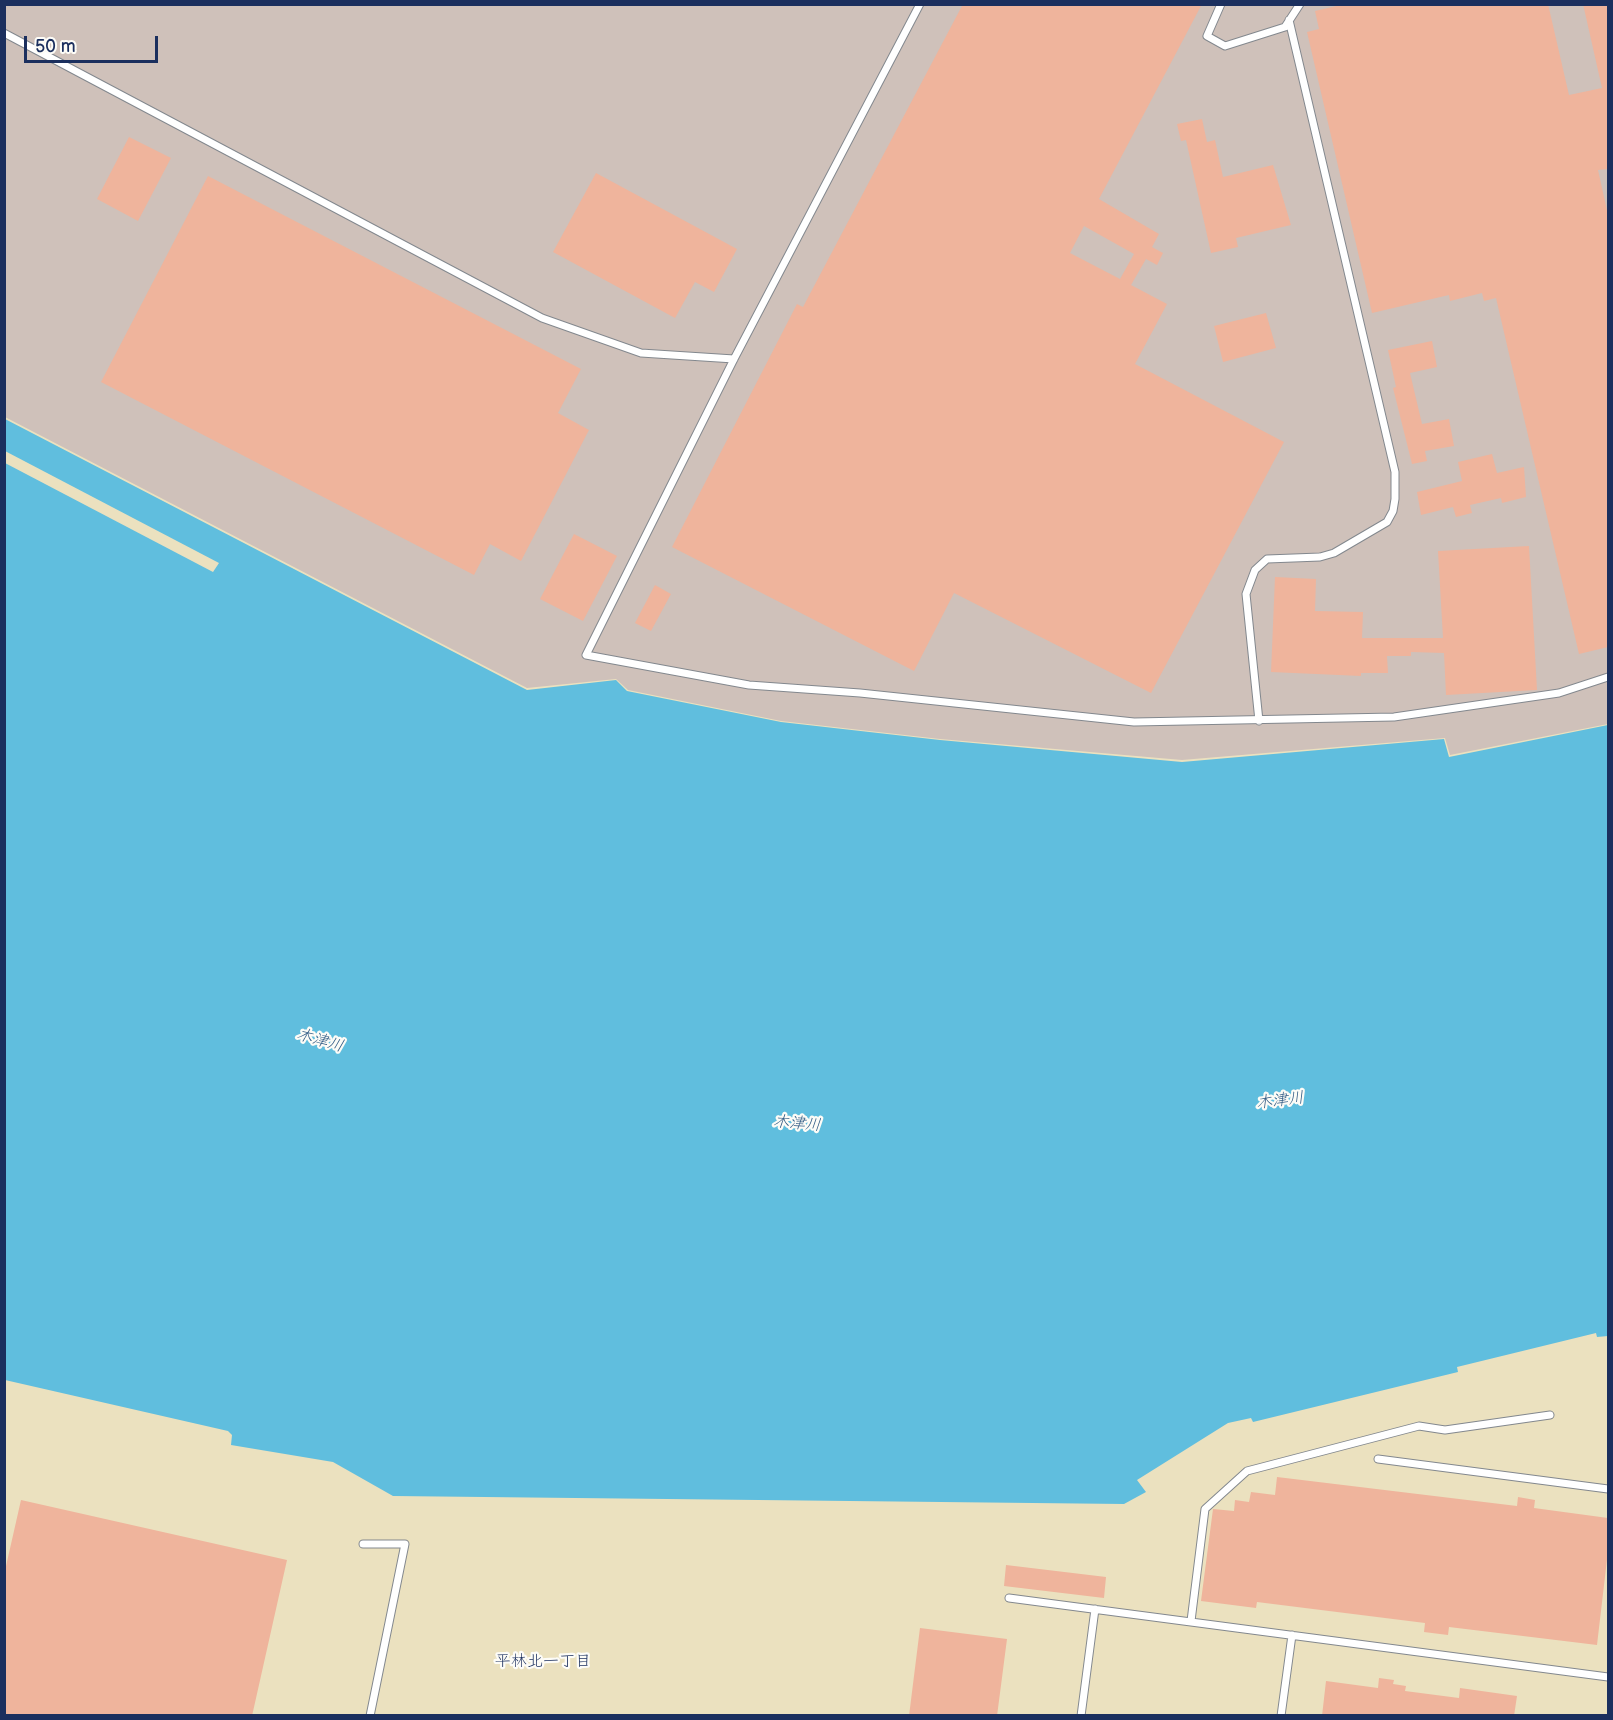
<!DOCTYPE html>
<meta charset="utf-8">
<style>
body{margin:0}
#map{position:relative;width:1613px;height:1720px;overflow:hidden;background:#ebe1bf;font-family:"Balsamiq Sans",sans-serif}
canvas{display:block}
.frame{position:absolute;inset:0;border:6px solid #1b2f5e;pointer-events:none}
.scale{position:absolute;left:24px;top:36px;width:134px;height:27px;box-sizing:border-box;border:3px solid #1b2f5e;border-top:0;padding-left:8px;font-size:18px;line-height:21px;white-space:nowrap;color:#1b2f5e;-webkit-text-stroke:4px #fdfcf7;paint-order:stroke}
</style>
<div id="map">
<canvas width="1613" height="1720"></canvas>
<div class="frame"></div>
<div class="scale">50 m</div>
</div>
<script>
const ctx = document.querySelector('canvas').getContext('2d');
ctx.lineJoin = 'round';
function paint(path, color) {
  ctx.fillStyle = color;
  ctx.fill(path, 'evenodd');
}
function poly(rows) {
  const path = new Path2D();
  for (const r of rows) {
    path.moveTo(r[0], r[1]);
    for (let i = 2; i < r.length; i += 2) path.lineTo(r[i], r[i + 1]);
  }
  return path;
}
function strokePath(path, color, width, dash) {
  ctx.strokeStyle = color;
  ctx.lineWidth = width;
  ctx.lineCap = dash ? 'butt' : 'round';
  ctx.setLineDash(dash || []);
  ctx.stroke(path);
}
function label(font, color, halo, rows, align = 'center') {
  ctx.font = font + ' "Balsamiq Sans","Klee One",sans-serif';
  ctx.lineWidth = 4.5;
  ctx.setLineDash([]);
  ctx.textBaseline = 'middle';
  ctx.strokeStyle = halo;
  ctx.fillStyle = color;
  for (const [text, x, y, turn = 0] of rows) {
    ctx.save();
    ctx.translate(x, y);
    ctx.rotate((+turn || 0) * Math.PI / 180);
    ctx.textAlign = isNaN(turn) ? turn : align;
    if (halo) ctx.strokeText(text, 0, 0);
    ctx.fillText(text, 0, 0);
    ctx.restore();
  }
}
const industrial = poly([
 [4,5,1608,5,1608,724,1450,755,1445,738,1182,760,940,739,781,721,628,690,616,679,527,688,5,417]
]);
const water = poly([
 [5,419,527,690,616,680,627,691,781,722,940,740,1182,762,1444,739,1449,757,1608,725,1608,1336,1597,1337,1596,1333,1457,1367,1458,1372,1253,1422,1251,1418,1228,1423,1137,1480,1146,1492,1124,1504,393,1496,333,1462,231,1445,232,1435,228,1431,5,1380]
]);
const pier = poly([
 [5,451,219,563,213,572,5,463]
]);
const building = poly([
 [963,4,1202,4,1099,199,1159,234,1152,247,1163,253,1157,265,1146,259,1131,285,1167,304,1135,364,1284,442,1151,693,954,593,914,671,672,547,797,304,803,307],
 [1084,226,1134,254,1120,279,1070,253],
 [1345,4,1548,4,1569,95,1602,88,1583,4,1608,4,1608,169,1598,170,1608,215,1608,647,1579,654,1496,298,1484,301,1482,293,1450,301,1449,295,1372,313,1307,32,1319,29,1315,11],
 [1202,119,1207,142,1215,140,1223,177,1273,165,1291,225,1236,238,1238,247,1211,253,1186,140,1181,141,1177,124],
 [129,137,171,158,138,221,97,199],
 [596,173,737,249,714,292,695,282,675,318,553,252],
 [208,176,581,369,558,413,589,430,521,561,490,544,474,575,101,382],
 [1266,313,1276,348,1223,362,1214,326],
 [1432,341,1437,367,1410,373,1422,424,1449,419,1454,446,1425,451,1427,461,1412,464,1393,388,1396,387,1388,350],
 [1492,454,1497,473,1524,467,1526,497,1502,503,1501,498,1470,505,1472,513,1456,517,1453,507,1421,515,1417,492,1462,481,1458,462],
 [574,534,617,556,583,621,540,599],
 [1529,546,1537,690,1446,695,1444,653,1411,652,1411,656,1387,656,1388,673,1361,673,1361,676,1271,672,1275,577,1316,579,1315,611,1363,612,1362,638,1443,638,1438,551],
 [655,585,671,594,651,631,635,623],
 [1277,1477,1517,1506,1518,1497,1535,1500,1534,1508,1608,1518,1608,1551,1597,1645,1449,1627,1448,1635,1424,1632,1425,1623,1257,1602,1256,1608,1201,1601,1213,1509,1234,1511,1235,1500,1249,1502,1251,1492,1275,1495],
 [21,1500,287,1560,252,1716,4,1716,4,1575],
 [1006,1565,1106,1577,1104,1598,1004,1586],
 [920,1628,1007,1639,997,1716,909,1716],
 [1379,1678,1394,1680,1393,1684,1406,1686,1405,1691,1459,1698,1460,1688,1517,1696,1514,1716,1322,1716,1326,1681,1378,1688]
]);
const lane = poly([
 [920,4,734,359,586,655,749,685,860,693,1134,722,1394,717,1559,693,1608,677],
 [1221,4,1207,36,1225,46,1285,27,1300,4],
 [4,33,542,318,641,353,734,359],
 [1259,721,1246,594,1255,570,1267,559,1320,557,1334,553,1387,522,1393,511,1395,499,1395,472,1289,20],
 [1378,1459,1608,1489],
 [363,1544,405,1544,370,1716],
 [1009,1598,1608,1677],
 [1191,1621,1205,1509,1247,1471,1419,1426,1445,1430,1550,1415],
 [1081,1716,1095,1609],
 [1281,1716,1292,1635]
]);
const waterNames = [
 ["木津川",320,1041,16],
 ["木津川",1280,1101,-7],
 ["木津川",797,1124,5]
];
const neighbourhoodNames = [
 ["平林北一丁目",543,1662]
];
paint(industrial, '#cfc1ba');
paint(water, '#60bede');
paint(pier, '#ebe1bf');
paint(building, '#efb49c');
strokePath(lane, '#83888e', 9);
strokePath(lane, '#fff', 7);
label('italic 16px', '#305a84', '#fdfcf7', waterNames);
label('16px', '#1b2f5e', '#fdfcf7', neighbourhoodNames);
</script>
